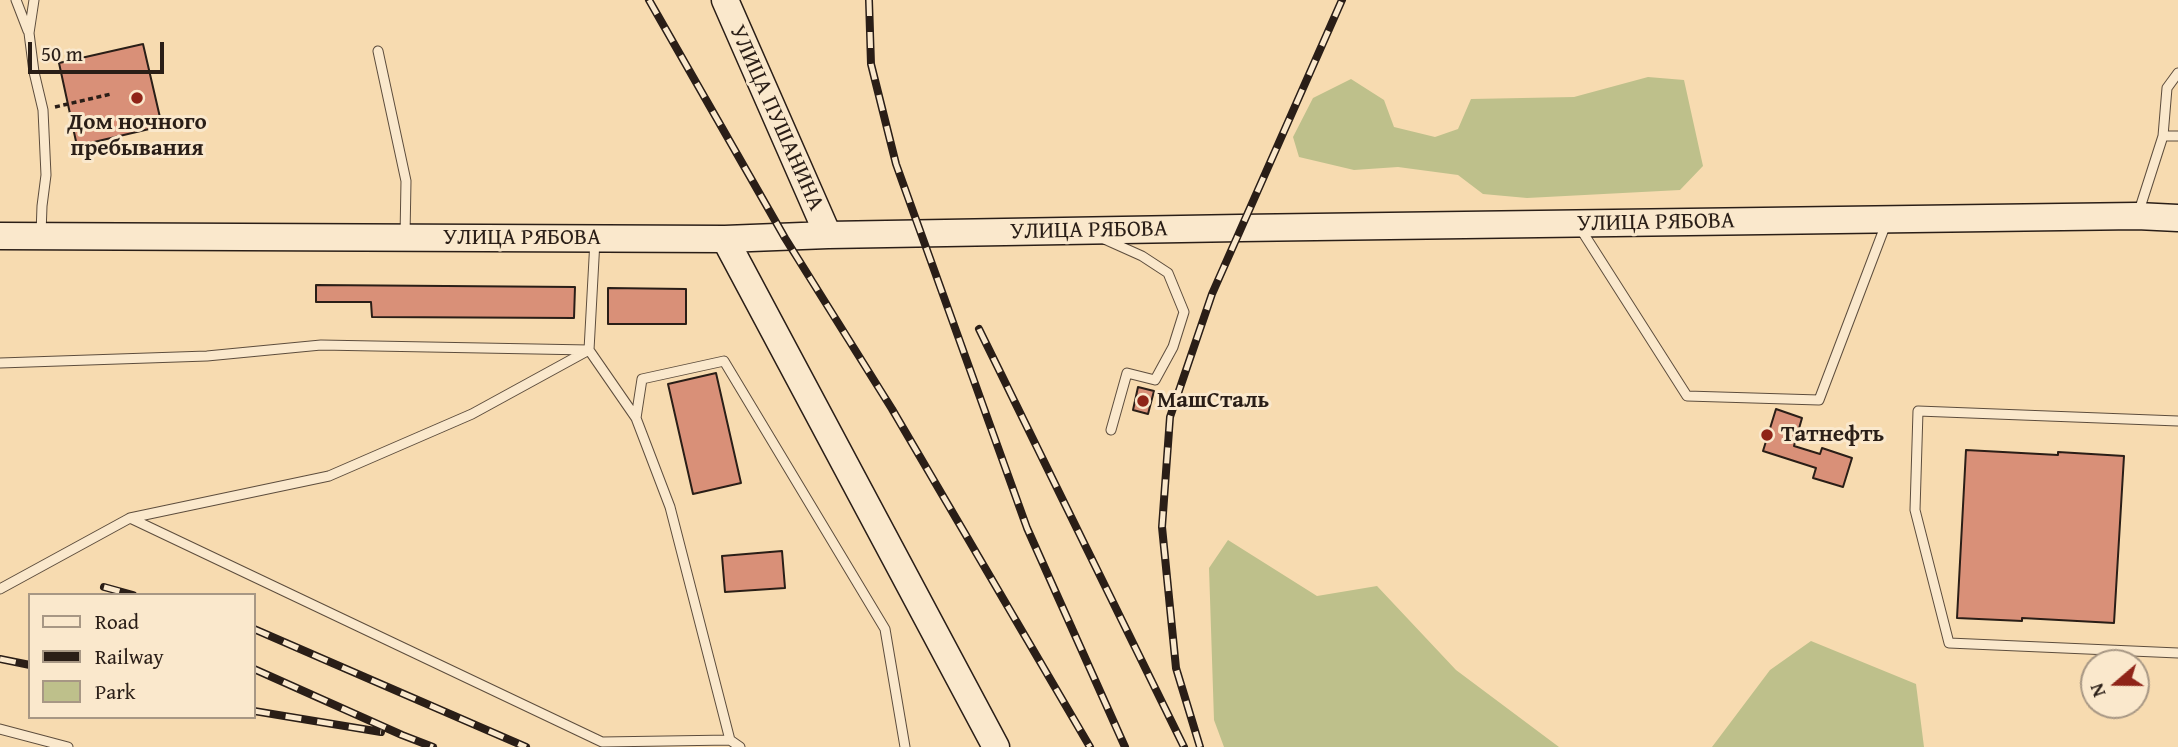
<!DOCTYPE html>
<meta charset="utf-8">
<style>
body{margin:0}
#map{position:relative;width:2178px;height:747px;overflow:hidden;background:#f7dbb0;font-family:"Gentium Book Plus",serif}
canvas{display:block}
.legend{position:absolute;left:28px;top:593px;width:228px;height:126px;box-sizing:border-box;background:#fae8cc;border:2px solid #a79784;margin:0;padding:9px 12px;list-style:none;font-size:21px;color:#2a1e17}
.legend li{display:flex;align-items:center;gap:14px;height:35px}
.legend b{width:35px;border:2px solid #a79784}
.north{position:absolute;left:2080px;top:649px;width:70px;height:70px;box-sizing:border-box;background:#fae8cc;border:2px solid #a79784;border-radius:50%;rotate:250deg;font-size:19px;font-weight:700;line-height:28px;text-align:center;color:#2a1e17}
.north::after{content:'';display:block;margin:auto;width:24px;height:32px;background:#8f2418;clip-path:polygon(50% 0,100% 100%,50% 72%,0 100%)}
.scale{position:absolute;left:28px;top:42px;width:136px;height:32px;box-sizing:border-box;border:4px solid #2a1e17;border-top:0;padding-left:9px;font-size:21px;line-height:24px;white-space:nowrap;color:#2a1e17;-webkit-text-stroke:5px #fae8cc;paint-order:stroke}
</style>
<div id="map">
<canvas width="2178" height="747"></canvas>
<ul class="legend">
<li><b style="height:9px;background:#fae8cc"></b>Road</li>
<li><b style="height:9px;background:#2a1e17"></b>Railway</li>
<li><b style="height:19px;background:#bec08b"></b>Park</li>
</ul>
<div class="north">N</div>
<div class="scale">50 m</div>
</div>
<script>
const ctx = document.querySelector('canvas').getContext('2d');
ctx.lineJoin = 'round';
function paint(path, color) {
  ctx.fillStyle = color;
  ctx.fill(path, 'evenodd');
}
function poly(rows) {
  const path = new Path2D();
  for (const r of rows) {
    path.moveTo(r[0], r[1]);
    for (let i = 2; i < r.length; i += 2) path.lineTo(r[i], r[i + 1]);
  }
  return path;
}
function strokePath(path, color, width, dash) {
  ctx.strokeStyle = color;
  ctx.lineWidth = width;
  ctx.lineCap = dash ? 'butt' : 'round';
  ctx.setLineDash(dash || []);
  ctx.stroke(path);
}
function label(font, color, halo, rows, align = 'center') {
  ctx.font = font + ' "Gentium Book Plus",serif';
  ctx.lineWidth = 6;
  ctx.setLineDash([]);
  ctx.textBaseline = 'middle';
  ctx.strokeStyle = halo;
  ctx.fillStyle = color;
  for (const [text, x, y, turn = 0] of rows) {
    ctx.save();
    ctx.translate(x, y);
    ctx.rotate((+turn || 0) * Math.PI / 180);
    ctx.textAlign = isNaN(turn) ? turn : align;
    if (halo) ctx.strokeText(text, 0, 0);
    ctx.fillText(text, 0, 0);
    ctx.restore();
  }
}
const green = poly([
 [1648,77,1684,80,1703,166,1680,190,1527,198,1483,194,1458,175,1398,167,1354,170,1299,157,1293,137,1313,98,1351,79,1384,100,1394,127,1435,137,1458,129,1471,99,1574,97],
 [1228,540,1317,596,1377,586,1456,670,1559,747,1224,747,1214,720,1209,568],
 [1811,641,1916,684,1924,747,1712,747,1770,670]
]);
const building = poly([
 [143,44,162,126,77,146,59,63,143,44],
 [316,285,575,287,574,318,372,317,371,302,316,302,316,285],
 [608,288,686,289,686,324,608,324,608,288],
 [716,373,741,483,693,494,668,384,716,373],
 [1138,387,1154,391,1148,414,1133,410,1138,387],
 [1776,409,1802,418,1794,446,1820,454,1822,448,1852,458,1843,487,1813,478,1816,468,1763,451,1776,409],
 [1966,450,2058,455,2058,452,2124,456,2114,623,2022,618,2022,621,1957,618,1966,450],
 [782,551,785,588,725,592,722,556,782,551]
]);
const path = poly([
 [55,107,111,94]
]);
const lane = poly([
 [16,0,28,31],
 [34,0,29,33,34,72,43,110,46,175,42,206,41,234],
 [378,51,406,181,405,236],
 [2163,136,2178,136],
 [2138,214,2163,136,2167,88,2178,73],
 [1580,228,1687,396,1819,400,1887,221],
 [1104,239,1142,256,1168,273,1184,312,1173,347,1155,380,1127,373,1111,430],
 [0,363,207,356,321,345,589,350,595,240],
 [636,418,642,379,724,361,885,629,905,747],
 [2178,421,1918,411,1915,510,1949,643,2178,653],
 [130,518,329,476,472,414,589,350,636,418,670,507,730,740,740,747],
 [0,589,130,518,602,742,730,740],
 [0,729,68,747]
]);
const secondary = poly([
 [725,0,828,235],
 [0,236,725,239,828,235,1240,228,2137,216,2178,218],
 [725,239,996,747]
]);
const rail = poly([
 [649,0,785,238,892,409,1090,747],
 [869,0,871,64,896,164,1027,528,1125,747],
 [979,329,1184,747],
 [104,587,133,595],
 [254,629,526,747],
 [0,659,30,665],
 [254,669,402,735,433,747],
 [254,711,381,732],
 [1200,747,1176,668,1162,527,1170,417,1212,294,1342,0]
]);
const markers = [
 [137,98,7,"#8f2418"],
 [1143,401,7,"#8f2418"],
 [1767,435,7,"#8f2418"]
];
const streetNames = [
 ["УЛИЦА ПУШАНИНА",776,118,66],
 ["УЛИЦА РЯБОВА",1656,223,-1],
 ["УЛИЦА РЯБОВА",1089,231,-1],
 ["УЛИЦА РЯБОВА",522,238]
];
const poiNames = [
 ["Дом ночного",137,123,"center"],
 ["пребывания",137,149,"center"],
 ["МашСталь",1157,401],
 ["Татнефть",1781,435]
];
paint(green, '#bec08b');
paint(building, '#d99078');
strokePath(building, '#2a1e17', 2);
strokePath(lane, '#5d4d3d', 11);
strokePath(secondary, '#2a1e17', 29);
strokePath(path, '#2a1e17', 3.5, [5, 3.5]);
strokePath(lane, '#fae8cc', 9);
strokePath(secondary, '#fae8cc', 26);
strokePath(rail, '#2a1e17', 8);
strokePath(rail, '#fae8cc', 5, [16]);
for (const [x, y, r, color] of markers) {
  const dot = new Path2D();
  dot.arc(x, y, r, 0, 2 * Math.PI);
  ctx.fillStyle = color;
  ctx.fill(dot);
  strokePath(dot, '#fae8cc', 2.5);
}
label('23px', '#2a1e17', '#fae8cc', streetNames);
label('bold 23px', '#2a1e17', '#fae8cc', poiNames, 'left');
</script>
